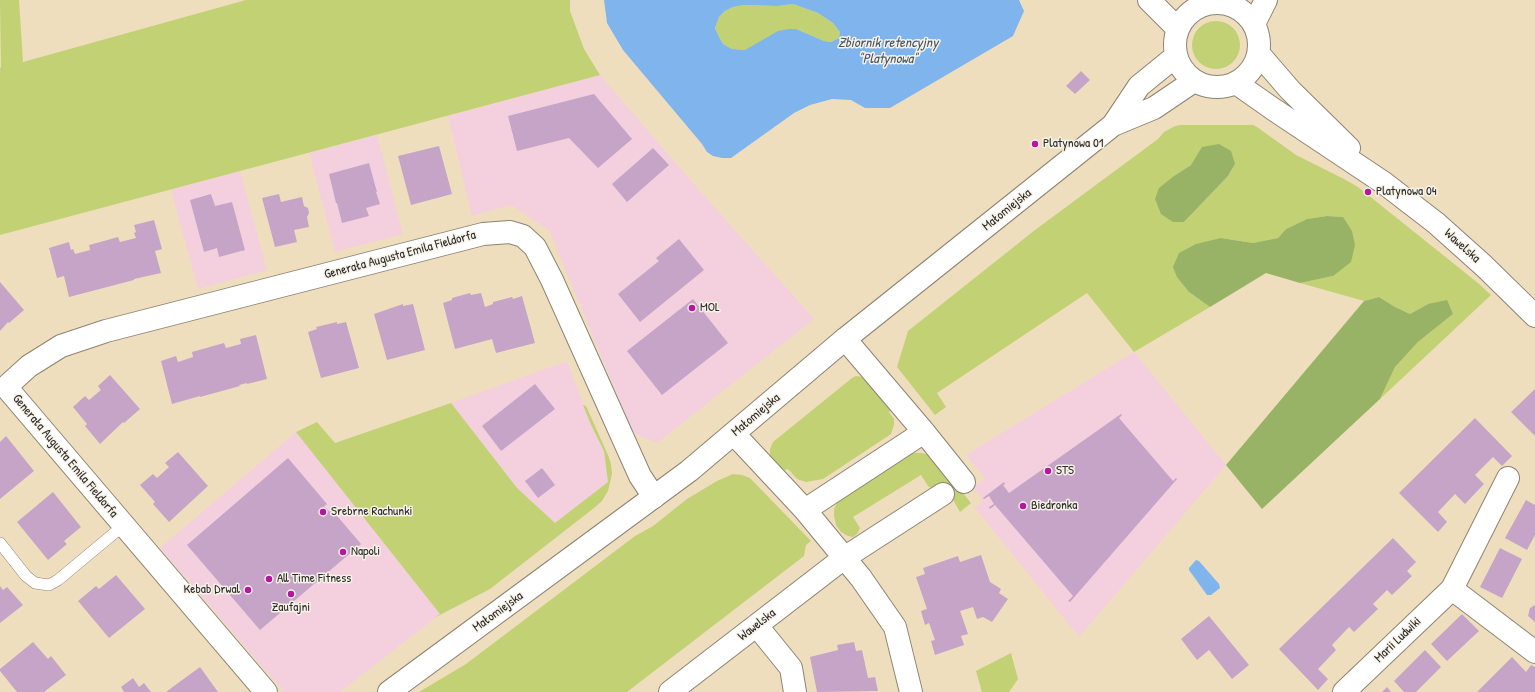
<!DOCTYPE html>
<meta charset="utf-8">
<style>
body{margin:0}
canvas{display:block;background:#efdebd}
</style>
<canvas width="1535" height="692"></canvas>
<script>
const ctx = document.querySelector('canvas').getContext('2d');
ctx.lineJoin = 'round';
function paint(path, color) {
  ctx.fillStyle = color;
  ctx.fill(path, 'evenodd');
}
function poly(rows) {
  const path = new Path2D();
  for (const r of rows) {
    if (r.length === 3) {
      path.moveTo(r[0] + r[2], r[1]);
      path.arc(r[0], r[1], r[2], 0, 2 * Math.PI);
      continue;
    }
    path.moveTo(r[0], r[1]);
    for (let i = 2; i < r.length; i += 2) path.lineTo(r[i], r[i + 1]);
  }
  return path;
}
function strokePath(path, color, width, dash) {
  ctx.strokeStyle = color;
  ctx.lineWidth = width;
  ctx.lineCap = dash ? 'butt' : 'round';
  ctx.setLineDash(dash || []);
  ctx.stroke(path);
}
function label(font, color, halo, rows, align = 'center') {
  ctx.font = font + ' "Patrick Hand",sans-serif';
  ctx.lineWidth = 3;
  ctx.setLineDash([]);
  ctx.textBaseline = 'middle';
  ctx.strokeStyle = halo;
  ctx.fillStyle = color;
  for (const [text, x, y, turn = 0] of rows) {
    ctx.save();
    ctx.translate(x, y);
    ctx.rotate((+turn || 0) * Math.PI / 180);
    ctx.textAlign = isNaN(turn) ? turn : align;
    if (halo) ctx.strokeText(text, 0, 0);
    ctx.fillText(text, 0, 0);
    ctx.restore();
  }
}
const built = poly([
 [600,75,692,182,814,319,657,443,633,433,549,230,511,205,472,216,448,116],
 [377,135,403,234,335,252,309,153],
 [240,171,267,270,198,289,171,190],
 [1134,352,1226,465,1079,637,975,508,983,501,973,487,985,479,966,455],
 [567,361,592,427,604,451,608,482,555,523,517,488,451,403],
 [296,432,440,614,340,692,284,692,160,548]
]);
const green = poly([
 [0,0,19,0,23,62,246,0,570,0,570,11,584,49,600,75,0,235,0,68,1,67],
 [793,4,818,13,833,23,840,32,839,38,831,42,824,41,796,29,745,50,732,49,723,44,719,37,715,28,719,17,725,11,733,7,744,5,778,6],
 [1216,45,24],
 [1181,125,1253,125,1257,127,1296,155,1344,179,1358,187,1478,283,1491,295,1380,399,1395,367,1418,342,1453,314,1428,304,1410,314,1395,307,1379,297,1364,301,1300,283,1333,276,1343,217,1327,216,1307,219,1286,229,1278,238,1253,243,1221,238,1189,292,1210,307,1134,352,1087,293,937,393,946,407,935,415,897,367,908,331,1035,230,1158,139,1164,132,1175,126],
 [1235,164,1228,176,1184,222,1174,176,1191,165],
 [856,376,864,377,893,408,889,412,894,419,894,425,891,434,823,479,806,482,797,479,789,470,787,469,784,471,772,461,770,456,770,449,773,442,852,378],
 [451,403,517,488,555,523,608,482,604,451,592,427,583,405,586,406,608,455,611,464,612,474,608,491,602,501,594,508,490,589,434,618,440,614,296,432,317,422,335,443],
 [912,453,922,453,930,455,935,459,971,503,960,512,944,484,934,489,931,488,928,486,921,475,853,517,860,528,857,534,853,537,848,536,841,532,836,525,834,516,834,509,838,501,903,456],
 [733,474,742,475,750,478,811,541,806,545,804,556,627,692,419,692,466,664,635,536,653,526,687,499,717,481],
 [1011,653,1018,679,1009,692,982,692,976,671]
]);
const forest = poly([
 [1219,144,1231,151,1235,164,1228,176,1184,222,1173,222,1161,214,1155,199,1159,188,1174,176,1191,165,1202,147],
 [1327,216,1343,217,1352,231,1355,245,1351,262,1333,276,1300,283,1266,273,1210,307,1189,292,1177,277,1173,267,1179,253,1196,244,1221,238,1253,243,1278,238,1286,229,1307,219],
 [1379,297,1395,307,1410,314,1428,304,1447,300,1453,314,1418,342,1395,367,1380,399,1262,509,1226,465,1364,301]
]);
const water = poly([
 [604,0,1019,0,1024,11,1013,36,890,108,865,108,851,100,832,99,810,105,794,113,731,158,722,158,713,156,707,152,702,144,623,50,607,23],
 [793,4,818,13,833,23,840,32,839,38,831,42,824,41,796,29,789,29,778,31,745,50,732,49,723,44,719,37,715,28,719,17,725,11,733,7,744,5,778,6],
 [1196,560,1199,561,1219,584,1220,588,1211,595,1207,595,1189,570,1189,568]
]);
const building = poly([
 [1081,71,1090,80,1075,94,1066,86],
 [594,94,632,139,598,168,569,138,517,151,508,116],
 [439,146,452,194,411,205,398,156],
 [653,148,669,165,627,202,612,184],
 [369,163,377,192,376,192,380,204,366,208,369,216,342,223,337,203,336,203,329,174],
 [211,194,215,206,232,202,245,250,219,257,217,248,204,252,190,200],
 [279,194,281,202,302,197,304,206,308,208,309,213,307,217,309,227,294,230,297,242,275,247,262,198],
 [154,220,162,249,155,251,161,273,134,279,134,280,69,297,64,276,57,278,49,248,69,242,71,250,73,249,75,254,90,250,89,245,104,241,118,237,120,242,136,238,134,233,136,232,134,225],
 [679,239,704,270,640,322,618,294,659,261,656,258],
 [0,282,24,310,9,323,8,322,0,331],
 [470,293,471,295,481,293,485,307,493,304,493,302,512,297,513,299,522,296,535,343,496,353,492,339,455,349,443,303,452,300,452,298],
 [693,299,728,343,662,395,627,351],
 [403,304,403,306,413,304,425,350,387,360,374,314],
 [337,322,337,324,346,322,359,368,321,378,308,332,317,329,316,327],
 [256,335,267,379,247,384,247,383,239,385,240,386,200,397,200,396,172,404,161,361,176,356,178,362,193,357,192,352,224,343,226,348,241,344,240,339],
 [110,375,140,409,124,423,123,422,100,444,85,426,87,424,73,407,85,396,89,400,101,390,98,386],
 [535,384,555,409,501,451,482,426],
 [1535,389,1535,436,1511,412],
 [1121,414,1122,415,1119,418,1173,481,1176,478,1177,479,1070,602,1068,601,1073,596,995,505,990,509,989,507,994,504,989,496,984,499,983,498,1004,482,1005,484,1003,485,1009,493],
 [1475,418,1512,456,1502,466,1493,457,1475,475,1484,484,1465,504,1455,494,1438,512,1447,522,1438,532,1399,493],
 [6,436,34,471,0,499,0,442],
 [178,452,208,486,169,522,153,504,155,502,140,485,153,474,157,478,169,467,165,463],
 [288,458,327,504,324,506,330,512,332,510,361,544,260,630,187,545],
 [542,468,555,485,538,498,525,481],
 [53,492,81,527,64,541,67,544,48,560,17,522],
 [1526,500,1535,505,1535,535,1527,550,1505,538],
 [1393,538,1416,562,1407,571,1412,576,1392,595,1387,590,1373,604,1378,609,1354,632,1349,627,1332,645,1336,650,1318,669,1328,679,1318,690,1279,649],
 [1500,548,1522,559,1502,598,1480,587],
 [981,555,990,582,1001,589,999,593,1008,599,992,622,983,617,977,619,973,607,960,611,968,634,961,636,964,645,935,655,931,641,935,640,929,623,925,625,921,611,927,609,916,577,925,574,923,568,958,556,960,562],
 [116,575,145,609,109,638,78,601,96,586,99,589],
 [0,586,3,590,7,587,23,605,0,623],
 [1535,605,1535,622,1528,616,1530,608],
 [1462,614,1479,631,1447,661,1431,644],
 [1209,616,1249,665,1232,679,1209,650,1197,660,1181,639],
 [33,642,48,659,51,656,66,675,44,692,17,692,0,671,0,669],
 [854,642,856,651,862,650,868,678,875,677,878,691,817,692,810,657,838,650,837,645],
 [1425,650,1441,667,1416,692,1404,692,1394,681],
 [1512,657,1526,672,1531,665,1535,667,1535,692,1477,692],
 [200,667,218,692,166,692,174,686],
 [133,678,139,687,144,683,151,692,124,692,121,687],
 [1387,687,1391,692,1382,692]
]);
const lane = poly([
 [0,543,26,576,35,583,49,585,58,580,124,525]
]);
const street = poly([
 [845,339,924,432,964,482],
 [734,434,805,510,924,432],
 [805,510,861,578,895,627,911,692],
 [1452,589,1535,652],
 [757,626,791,668,795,692],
 [266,692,6,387,29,366,61,346,106,331,483,234,510,232,523,236,535,247,552,280,640,476,654,497],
 [670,692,844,558,943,494],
 [1344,692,1452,589,1508,478]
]);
const secondary = poly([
 [1149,0,1178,29],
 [1217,45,42],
 [1254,24,1266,0],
 [1259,54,1290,90,1349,148],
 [1236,83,1273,109,1384,183,1436,223,1484,266,1535,316],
 [1113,125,1139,86,1176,56],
 [389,692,689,471,845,339,1113,125,1154,108,1194,81]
]);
const markers = [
 [1035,144,4,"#b5179e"],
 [1368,192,4,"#b5179e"],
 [692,308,4,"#b5179e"],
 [1048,471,4,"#b5179e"],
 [1023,506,4,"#b5179e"],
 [323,512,4,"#b5179e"],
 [343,552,4,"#b5179e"],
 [269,579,4,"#b5179e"],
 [248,590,4,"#b5179e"],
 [291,594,4,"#b5179e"]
];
const poiNames = [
 ["Platynowa 01",1043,144],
 ["Platynowa 04",1376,192],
 ["MOL",700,308],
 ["STS",1056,471],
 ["Biedronka",1031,506],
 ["Srebrne Rachunki",331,512],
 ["Napoli",351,552],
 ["All Time Fitness",277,579],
 ["Kebab Drwal",240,590,"right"],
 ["Zaufajni",291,608,"center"]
];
const streetNames = [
 ["Małomiejska",1007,210,-39],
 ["Wawelska",1462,246,42],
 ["Generała Augusta Emila Fieldorfa",400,255,-15],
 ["Małomiejska",756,415,-40],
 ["Generała Augusta Emila Fieldorfa",65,456,50],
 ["Małomiejska",498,612,-36],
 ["Wawelska",757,625,-38],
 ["Marii Ludwiki",1398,640,-44]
];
const waterNames = [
 ["Zbiornik retencyjny",888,43],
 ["\"Platynowa\"",888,59]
];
paint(built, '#f4cfde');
paint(green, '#c1d174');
paint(forest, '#98b366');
paint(water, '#7fb4ed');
paint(building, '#c6a4c7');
strokePath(lane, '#8d8474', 12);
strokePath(street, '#8d8474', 24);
strokePath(secondary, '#8d8474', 24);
strokePath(lane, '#fff', 11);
strokePath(street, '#fff', 22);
strokePath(secondary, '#fff', 22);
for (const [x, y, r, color] of markers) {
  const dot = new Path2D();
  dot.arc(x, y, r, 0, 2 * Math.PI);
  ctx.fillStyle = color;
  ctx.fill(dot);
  strokePath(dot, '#f7f3e8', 1.5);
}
label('13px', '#2b2b2b', '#f7f3e8', poiNames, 'left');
label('13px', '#2b2b2b', '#f7f3e8', streetNames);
label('italic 14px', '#445465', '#f7f3e8', waterNames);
</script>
